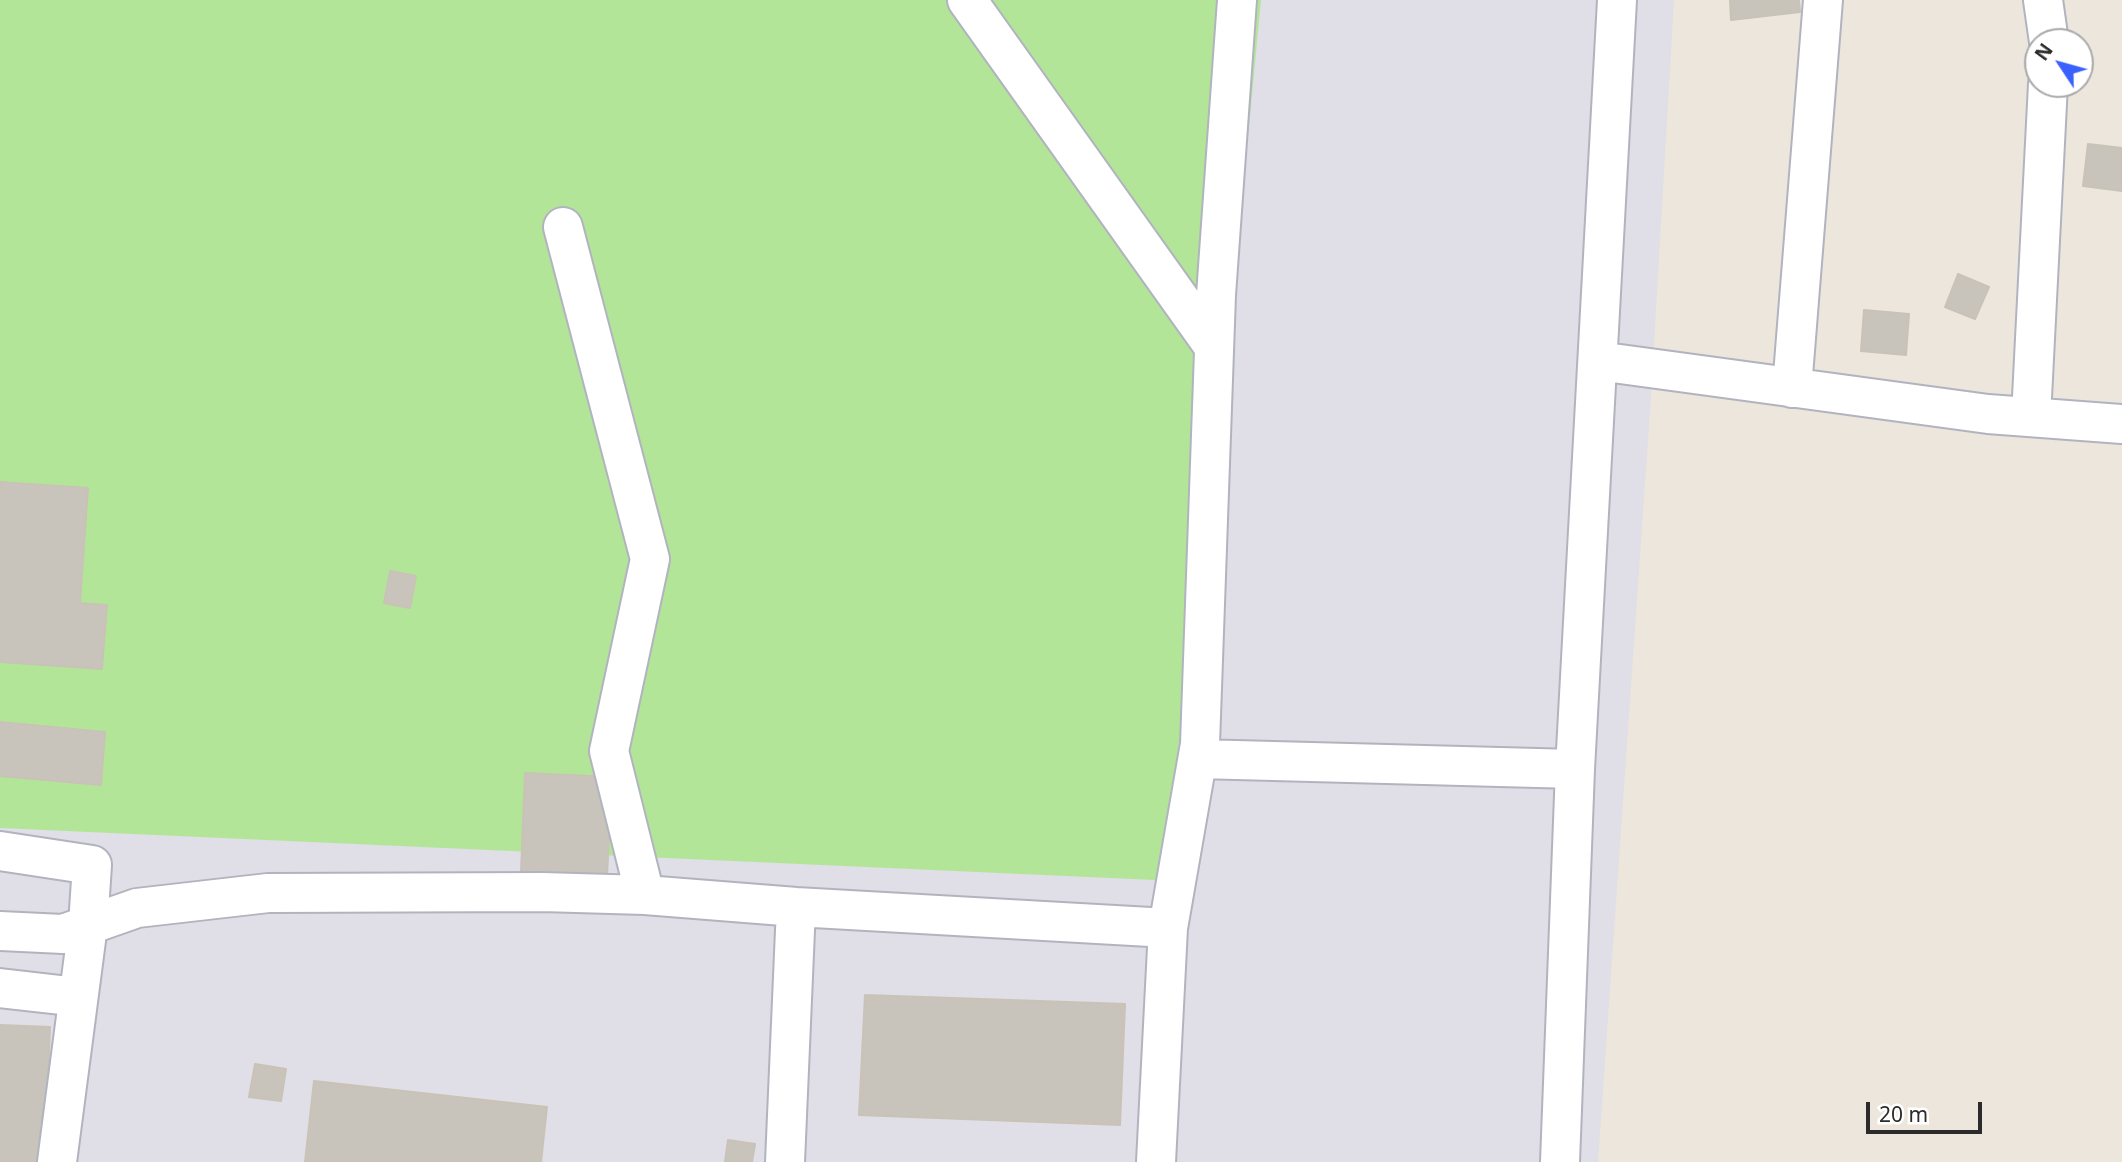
<!DOCTYPE html>
<style>
body{margin:0}
#map{position:relative;width:2122px;height:1162px;overflow:hidden;background:#ede6dd;font-family:"Noto Sans",sans-serif}
canvas{display:block}
.north{position:absolute;left:2024px;top:28px;width:70px;height:70px;box-sizing:border-box;background:#fff;border:2px solid #aaa;border-radius:50%;rotate:306deg;font-size:19px;font-weight:700;line-height:28px;text-align:center;color:#2b2b2b}
.north::after{content:'';display:block;margin:auto;width:24px;height:32px;background:#3a60fd;clip-path:polygon(50% 0,100% 100%,50% 72%,0 100%)}
.scale{position:absolute;left:1866px;top:1102px;width:116px;height:32px;box-sizing:border-box;border:4px solid #2b2b2b;border-top:0;padding-left:9px;font-size:21px;line-height:24px;white-space:nowrap;color:#2b2b2b;-webkit-text-stroke:5px #fff;paint-order:stroke}
</style>
<div id="map">
<canvas width="2122" height="1162"></canvas>
<div class="north">N</div>
<div class="scale">20 m</div>
</div>
<script>
const ctx = document.querySelector('canvas').getContext('2d');
ctx.lineJoin = 'round';
function paint(path, color) {
  ctx.fillStyle = color;
  ctx.fill(path, 'evenodd');
}
function poly(rows) {
  const path = new Path2D();
  for (const r of rows) {
    path.moveTo(r[0], r[1]);
    for (let i = 2; i < r.length; i += 2) path.lineTo(r[i], r[i + 1]);
  }
  return path;
}
function strokePath(path, color, width, dash) {
  ctx.strokeStyle = color;
  ctx.lineWidth = width;
  ctx.lineCap = dash ? 'butt' : 'round';
  ctx.setLineDash(dash || []);
  ctx.stroke(path);
}
const industrial = poly([
 [0,0,1674,0,1650,411,1598,1162,0,1162]
]);
const green = poly([
 [0,0,1261,0,1177,881,0,828]
]);
const building = poly([
 [1730,0,1799,0,1800,12,1731,20,1730,0],
 [2088,144,2122,148,2122,191,2083,186,2088,144],
 [1958,274,1989,287,1975,319,1945,307,1958,274],
 [1864,310,1909,314,1906,355,1861,351,1864,310],
 [0,482,88,488,80,603,107,605,102,669,0,662,0,482],
 [390,571,416,576,410,608,384,603,390,571],
 [0,722,105,732,101,785,0,776,0,722],
 [525,773,612,777,607,875,521,872,525,773],
 [865,995,1125,1004,1120,1125,859,1115,865,995],
 [0,1025,50,1027,44,1162,0,1162,0,1025],
 [255,1064,286,1069,281,1101,249,1097,255,1064],
 [314,1081,547,1107,541,1162,305,1162,314,1081],
 [728,1140,755,1144,752,1162,725,1162,728,1140]
]);
const minor = poly([
 [967,0,1214,347],
 [2043,0,2049,42],
 [563,227,650,559,609,751,645,895],
 [1598,361,1988,414,2122,424],
 [1792,388,1823,0],
 [2031,417,2048,84],
 [1198,759,1575,769],
 [0,851,92,865,88,925,57,1162],
 [0,931,63,934,137,908,268,893,542,892,645,895,796,907,1168,928],
 [0,988,78,997],
 [785,1162,796,907],
 [1156,1162,1168,928,1200,744,1216,295,1237,0],
 [1560,1162,1575,769,1617,0]
]);
paint(industrial, '#e0dee6');
paint(green, '#b3e599');
paint(building, '#c9c4bb');
strokePath(building, '#c9c2b6', 2);
strokePath(minor, '#b1b4bf', 42);
strokePath(minor, '#fff', 38);
</script>
